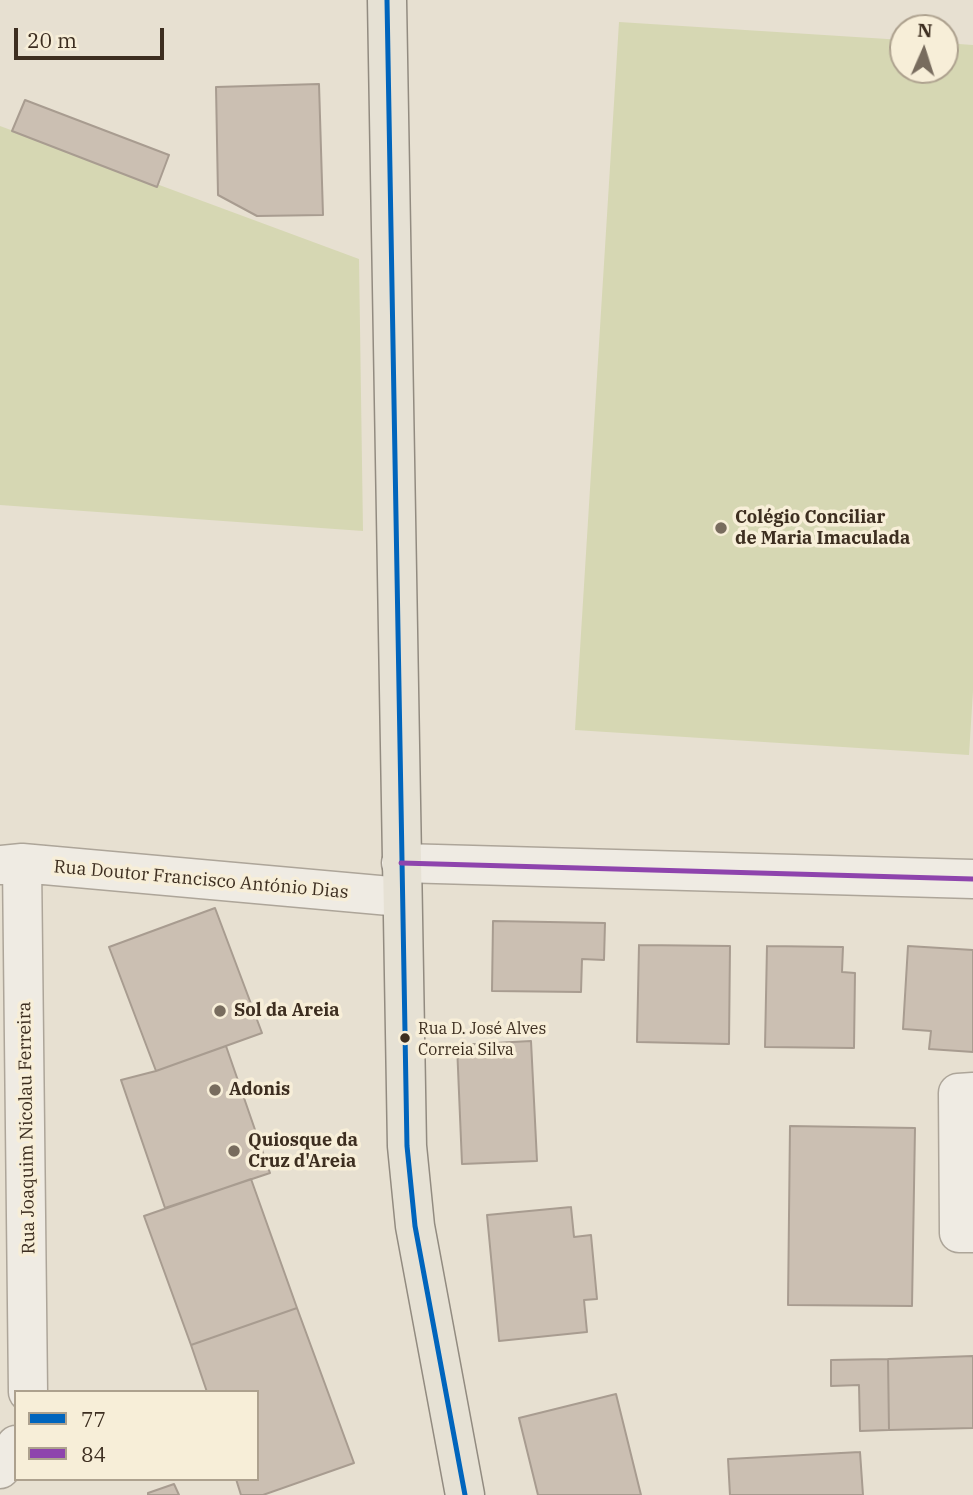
<!DOCTYPE html>
<meta charset="utf-8">
<style>
body{margin:0}
#map{position:relative;width:973px;height:1495px;overflow:hidden;background:#e7e0d1;font-family:"IBM Plex Serif",serif}
canvas{display:block}
.legend{position:absolute;left:14px;top:1390px;width:245px;height:91px;box-sizing:border-box;background:#f7eed8;border:2px solid #ada18e;margin:0;padding:9px 12px;list-style:none;font-size:21px;color:#3d2e20}
.legend li{display:flex;align-items:center;gap:14px;height:35px}
.legend b{width:35px;border:2px solid #ada18e}
.north{position:absolute;left:889px;top:14px;width:70px;height:70px;box-sizing:border-box;background:#f7eed8;border:2px solid #ada18e;border-radius:50%;rotate:3deg;font-size:19px;font-weight:700;line-height:28px;text-align:center;color:#3d2e20}
.north::after{content:'';display:block;margin:auto;width:24px;height:32px;background:#786c5e;clip-path:polygon(50% 0,100% 100%,50% 72%,0 100%)}
.scale{position:absolute;left:14px;top:28px;width:150px;height:32px;box-sizing:border-box;border:4px solid #3d2e20;border-top:0;padding-left:9px;font-size:21px;line-height:24px;white-space:nowrap;color:#3d2e20;-webkit-text-stroke:5px #f7eed8;paint-order:stroke}
</style>
<div id="map">
<canvas width="973" height="1495"></canvas>
<ul class="legend">
<li><b style="height:9px;background:#0065bd"></b>77</li>
<li><b style="height:9px;background:#8e44ad"></b>84</li>
</ul>
<div class="north">N</div>
<div class="scale">20 m</div>
</div>
<script>
const ctx = document.querySelector('canvas').getContext('2d');
ctx.lineJoin = 'round';
function paint(path, color) {
  ctx.fillStyle = color;
  ctx.fill(path, 'evenodd');
}
function poly(rows) {
  const path = new Path2D();
  for (const r of rows) {
    path.moveTo(r[0], r[1]);
    for (let i = 2; i < r.length; i += 2) path.lineTo(r[i], r[i + 1]);
  }
  return path;
}
function strokePath(path, color, width, dash) {
  ctx.strokeStyle = color;
  ctx.lineWidth = width;
  ctx.lineCap = dash ? 'butt' : 'round';
  ctx.setLineDash(dash || []);
  ctx.stroke(path);
}
function label(font, color, halo, rows, align = 'center') {
  ctx.font = font + ' "IBM Plex Serif",serif';
  ctx.lineWidth = 7;
  ctx.setLineDash([]);
  ctx.textBaseline = 'middle';
  ctx.strokeStyle = halo;
  ctx.fillStyle = color;
  for (const [text, x, y, turn = 0] of rows) {
    ctx.save();
    ctx.translate(x, y);
    ctx.rotate((+turn || 0) * Math.PI / 180);
    ctx.textAlign = isNaN(turn) ? turn : align;
    if (halo) ctx.strokeText(text, 0, 0);
    ctx.fillText(text, 0, 0);
    ctx.restore();
  }
}
const green = poly([
 [619,22,903,40,903,70,945,70,945,43,973,45,973,691,969,755,575,730],
 [0,126,359,259,363,531,0,505]
]);
const building = poly([
 [319,84,323,215,257,216,218,195,216,87,319,84],
 [25,100,169,155,157,187,12,131,25,100],
 [215,908,262,1033,156,1071,109,947,215,908],
 [493,921,605,923,604,960,582,959,581,992,492,991,493,921],
 [639,945,730,946,729,1044,637,1042,639,945],
 [767,946,843,947,842,972,855,973,854,1048,765,1047,767,946],
 [908,946,973,950,973,1052,929,1049,931,1031,903,1029,908,946],
 [531,1041,537,1161,462,1164,457,1045,531,1041],
 [226,1046,270,1173,165,1208,121,1080,156,1071,226,1046],
 [790,1126,915,1128,912,1306,788,1305,790,1126],
 [251,1179,297,1308,191,1345,144,1216,251,1179],
 [571,1207,574,1237,591,1235,597,1299,584,1300,587,1332,499,1341,487,1215,571,1207],
 [297,1308,354,1463,263,1495,241,1495,236,1479,257,1479,257,1392,207,1392,191,1345,297,1308],
 [973,1356,973,1428,889,1430,888,1359,973,1356],
 [888,1359,889,1430,860,1431,859,1385,831,1386,831,1360,888,1359],
 [616,1394,641,1495,538,1495,519,1418,616,1394],
 [860,1452,863,1495,730,1495,728,1459,860,1452],
 [174,1484,179,1495,148,1495,148,1493,174,1484]
]);
const minor = poly([
 [22,863,28,1392],
 [401,863,973,879],
 [0,865,22,863,401,897],
 [973,1092,958,1093,959,1233,973,1233],
 [0,1469,10,1459,16,1445]
]);
const major = poly([
 [387,0,407,1146,415,1226,465,1495]
]);
const bus1 = poly([
 [387,0,407,1146,415,1226,465,1495]
]);
const bus2 = poly([
 [401,863,973,879]
]);
const markers = [
 [721,528,7,"#786c5e"],
 [220,1011,7,"#786c5e"],
 [405,1038,6,"#3d2e20"],
 [215,1090,7,"#786c5e"],
 [234,1151,7,"#786c5e"]
];
const busNames = [
 ["Rua D. José Alves",418,1029],
 ["Correia Silva",418,1050]
];
const poiNames = [
 ["Colégio Conciliar",735,518],
 ["de Maria Imaculada",735,539],
 ["Sol da Areia",234,1011],
 ["Adonis",229,1090],
 ["Quiosque da",248,1141],
 ["Cruz d'Areia",248,1162]
];
const streetNames = [
 ["Rua Doutor Francisco António Dias",201,880,5],
 ["Rua Joaquim Nicolau Ferreira",27,1128,-91]
];
paint(green, '#d6d7b3');
paint(building, '#cbbfb2');
strokePath(building, '#a89c90', 2);
strokePath(minor, '#ada599', 41);
strokePath(major, '#928b80', 41);
strokePath(minor, '#efebe3', 38);
strokePath(major, '#e6e1d4', 38);
strokePath(bus1, '#0065bd', 5);
strokePath(bus2, '#8e44ad', 5);
for (const [x, y, r, color] of markers) {
  const dot = new Path2D();
  dot.arc(x, y, r, 0, 2 * Math.PI);
  ctx.fillStyle = color;
  ctx.fill(dot);
  strokePath(dot, '#f7eed8', 2.5);
}
label('16px', '#3d2e20', '#f7eed8', busNames, 'left');
label('bold 18px', '#3d2e20', '#f7eed8', poiNames, 'left');
label('18px', '#3d2e20', '#f7eed8', streetNames);
</script>
